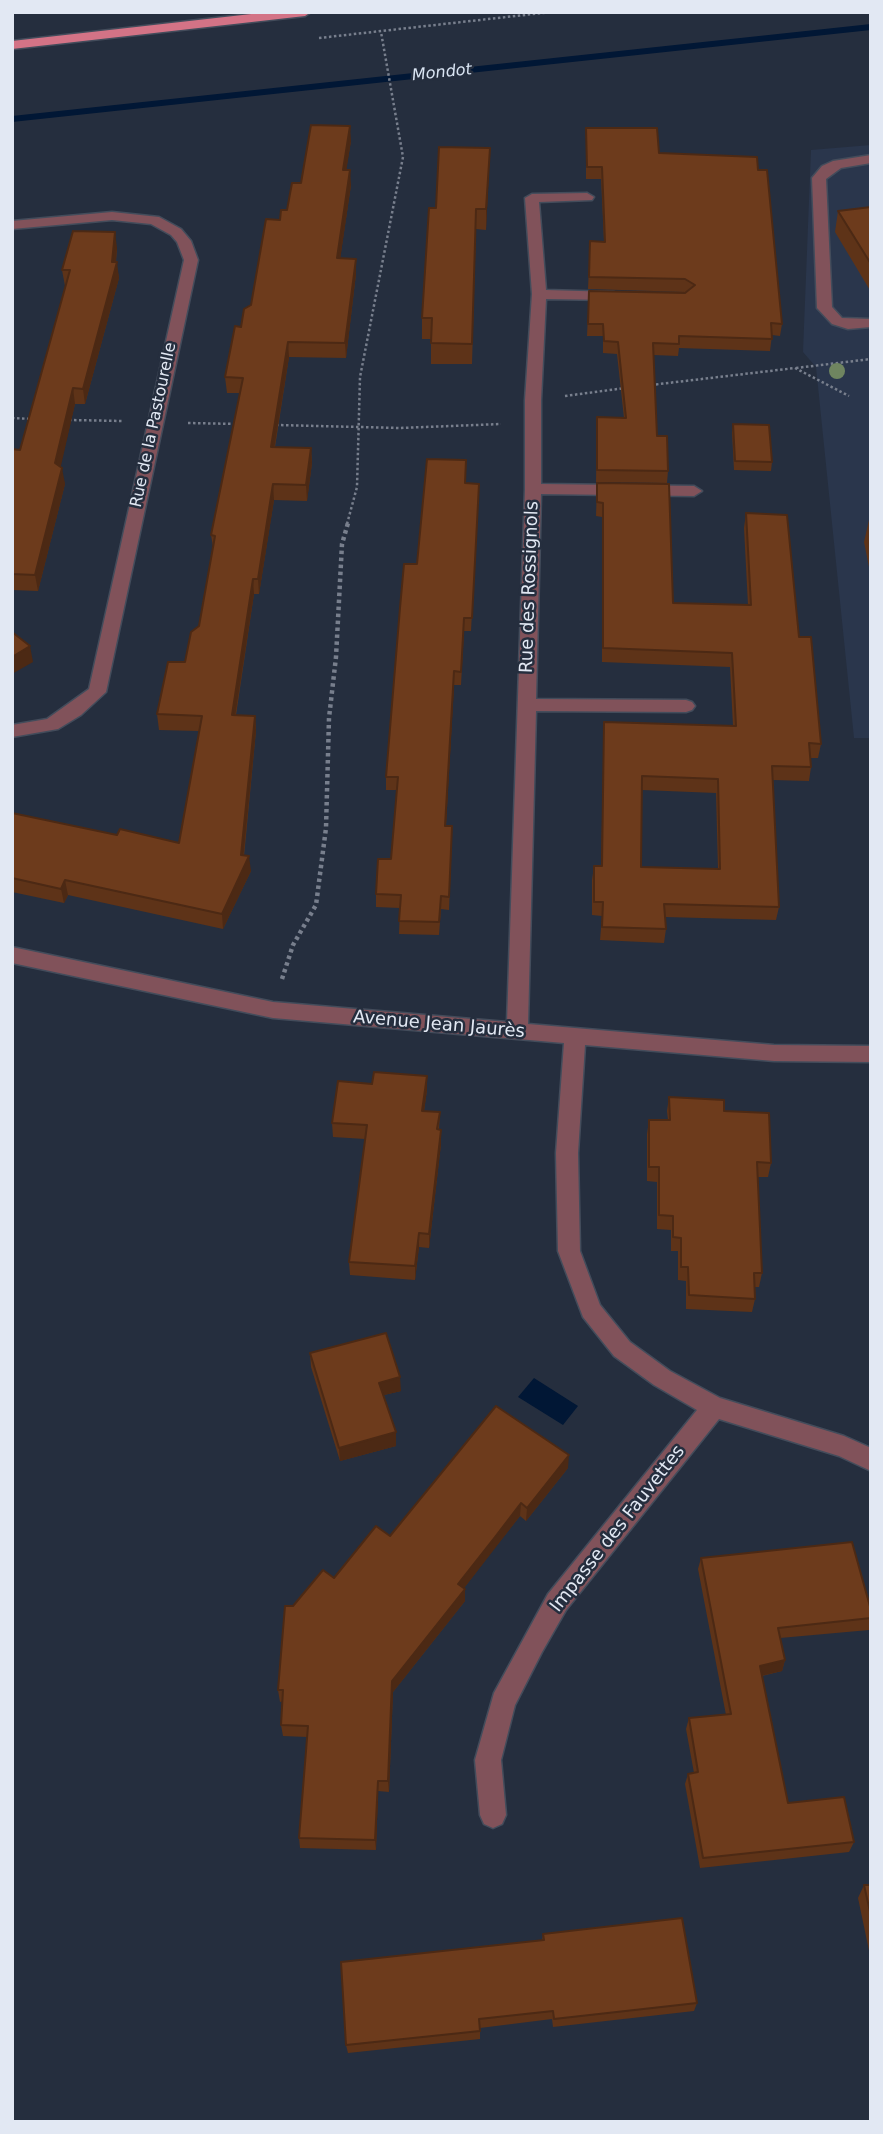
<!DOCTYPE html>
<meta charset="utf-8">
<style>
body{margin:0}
#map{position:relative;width:883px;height:2134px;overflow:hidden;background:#252e3e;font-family:"DejaVu Sans",sans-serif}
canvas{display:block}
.frame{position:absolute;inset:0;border:14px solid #e2e8f3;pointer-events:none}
</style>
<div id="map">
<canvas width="883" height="2134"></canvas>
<div class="frame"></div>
</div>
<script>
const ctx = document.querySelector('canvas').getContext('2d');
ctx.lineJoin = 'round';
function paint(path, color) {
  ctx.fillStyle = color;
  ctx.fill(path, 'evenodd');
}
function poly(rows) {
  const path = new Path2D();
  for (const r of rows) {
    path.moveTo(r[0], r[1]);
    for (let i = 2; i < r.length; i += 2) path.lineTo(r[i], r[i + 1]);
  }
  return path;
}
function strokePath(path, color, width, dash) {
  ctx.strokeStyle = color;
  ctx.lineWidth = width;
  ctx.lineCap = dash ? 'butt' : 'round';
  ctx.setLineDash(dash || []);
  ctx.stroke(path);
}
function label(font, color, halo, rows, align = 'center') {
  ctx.font = font + ' "DejaVu Sans",sans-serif';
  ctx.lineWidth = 5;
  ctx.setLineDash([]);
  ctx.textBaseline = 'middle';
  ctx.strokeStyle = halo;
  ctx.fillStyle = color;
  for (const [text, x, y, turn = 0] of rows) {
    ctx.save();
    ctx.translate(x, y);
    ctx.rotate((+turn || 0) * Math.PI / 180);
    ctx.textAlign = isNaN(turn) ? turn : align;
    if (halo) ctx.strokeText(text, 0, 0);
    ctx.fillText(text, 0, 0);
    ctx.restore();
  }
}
const built = poly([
 [871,145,871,738,854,738,816,367,803,352,811,150]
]);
const water = poly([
 [534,1378,578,1406,563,1425,518,1397]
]);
const stream = poly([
 [871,24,871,30,12,122,12,116,871,24]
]);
const pathFar1 = poly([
 [319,38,551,12],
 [796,368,871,359],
 [651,385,795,368,849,396],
 [565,396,625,388],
 [12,418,32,419],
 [69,420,123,421],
 [188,423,239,424],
 [276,425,400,428,501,424],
 [347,524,357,487,360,377,403,157,381,32]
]);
const path = poly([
 [282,979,293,945,316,905,326,828,329,718,336,657,342,544,348,523]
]);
const minor = poly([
 [871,155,871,163,841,168,826,179,832,307,842,318,871,319,871,327,848,329,832,324,817,308,812,178,822,166,833,161,871,155],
 [587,193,594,197,592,200,539,202,546,290,614,292,621,296,614,300,546,299,541,400,541,484,694,486,702,491,694,496,541,494,536,699,686,700,692,702,695,706,692,710,686,712,536,711,528,1024,774,1045,871,1046,871,1062,774,1061,585,1045,578,1153,580,1251,600,1305,630,1342,670,1371,720,1398,844,1436,871,1448,871,1471,839,1456,719,1419,566,1610,542,1652,515,1705,501,1760,506,1815,502,1824,493,1828,484,1824,480,1815,475,1760,494,1693,548,1594,697,1410,654,1385,614,1356,583,1317,558,1251,556,1153,564,1043,273,1018,12,963,12,947,273,1002,507,1022,525,489,525,400,532,294,525,198,532,194,587,193],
 [112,212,159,217,181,229,191,241,198,260,106,692,81,715,58,729,12,737,12,725,47,719,89,689,184,260,177,242,171,235,151,224,112,220,12,229,12,221,112,212]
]);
const major = poly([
 [269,12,311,12,305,16,12,49,12,41,269,12]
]);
const trees = [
 [837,371]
];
const wall = poly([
 [586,128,659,153,758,170,782,324,780,336,772,335,770,351,679,348,678,356,653,355,657,436,668,471,667,483,596,482,597,417,624,418,617,354,603,353,603,336,587,336,589,291,686,292,588,289,590,241,604,242,601,179,586,179],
 [351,141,346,170,351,185,340,259,356,259,356,274,346,358,289,357,275,447,311,448,312,463,307,501,274,500,259,594,254,594,236,715,255,716,256,731,244,856,251,871,223,929,68,895,64,903,12,892,12,813,117,835,179,843,199,731,159,730,157,714,185,662,199,626,213,547,211,535,240,393,227,393,225,377,241,327,251,305,280,220,287,210,301,183],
 [490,148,486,230,476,229,472,364,431,364,431,339,422,339,422,318,436,208],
 [871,207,871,292,835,232,838,211],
 [117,248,116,262,119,278,85,404,75,404,60,467,65,484,38,591,12,590,12,449,20,450,66,286,65,286,62,270],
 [733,424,772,462,771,471,734,470,732,433],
 [465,483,479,484,471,631,464,631,461,685,454,685,446,826,452,839,449,910,441,909,439,935,399,934,400,908,376,907,376,894,391,859,397,790,386,790,386,777,417,564],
 [597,483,673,603,748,605,744,528,746,513,799,637,821,744,818,758,810,758,811,767,809,781,773,780,779,907,776,920,665,917,666,929,664,943,600,940,602,916,592,915,592,880,594,866,601,866,604,722,733,726,730,667,602,662,602,517,596,516],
 [642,790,716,793,718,869,641,867],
 [869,520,871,520,871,577,864,542],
 [427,1090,424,1111,440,1112,439,1129,441,1144,429,1248,419,1247,415,1280,350,1275,349,1262,365,1139,333,1137,332,1123],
 [669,1097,724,1111,771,1163,768,1177,758,1177,762,1273,759,1287,754,1287,755,1299,752,1312,686,1309,686,1281,678,1280,678,1251,671,1251,671,1230,657,1229,657,1182,647,1181,647,1134,649,1120,668,1120,667,1111],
 [310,1353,401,1391,384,1395,396,1432,396,1446,340,1461,311,1367],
 [568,1468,526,1521,520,1516,494,1549,464,1588,465,1589,465,1601,393,1692,389,1792,378,1791,376,1850,300,1848,299,1838,307,1737,283,1736,281,1725,283,1701,280,1702,278,1690,293,1606,334,1578,390,1536],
 [701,1558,871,1610,871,1624,869,1630,780,1638,785,1660,782,1671,762,1676,788,1803,854,1842,849,1852,700,1868,685,1784,688,1774,694,1773,686,1729,689,1718,726,1715,698,1569],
 [864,1885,871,1885,871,1960,858,1898],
 [543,1934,697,2003,694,2011,553,2027,552,2019,480,2028,480,2039,348,2053,346,2045,542,1940]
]);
const shadedWall = poly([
 [350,126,351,141,344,185,343,170],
 [490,148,489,168,486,230,486,209],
 [350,170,351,185,338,274,337,258],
 [115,232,117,248,115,270,117,262,119,278,85,404,83,389,112,262],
 [356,259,356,274,346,358,345,343],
 [288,342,289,357,272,462,271,447],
 [73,388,75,404,58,479,55,463],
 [311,448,312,463,307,501,306,485],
 [62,468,65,484,38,591,35,575],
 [273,484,274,500,259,594,258,579],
 [253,579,254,594,233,730,232,715],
 [30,646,33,662,12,674,12,657],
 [454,671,454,685,445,839,445,826],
 [255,716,256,731,242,870,241,855],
 [249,856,251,871,223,929,222,914],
 [65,880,68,895,64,903,61,889],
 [427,1076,427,1090,422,1126,422,1111],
 [441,1130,441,1144,429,1248,429,1234],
 [419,1233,419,1247,415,1280,415,1266],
 [400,1377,401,1391,380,1396,379,1383],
 [396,1432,396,1446,340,1461,339,1448],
 [569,1455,568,1468,526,1521,527,1508],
 [521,1503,520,1516,458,1596,458,1584],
 [465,1589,465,1601,393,1692,389,1792,388,1781,392,1681],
 [785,1660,782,1671,756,1677,760,1666],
 [378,1781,378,1791,376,1850,375,1840]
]);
const building = poly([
 [311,125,350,126,343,170,350,170,337,258,356,259,345,343,288,342,271,447,311,448,306,485,273,484,258,579,253,579,232,715,255,716,241,855,249,856,222,914,65,880,61,889,12,878,12,813,117,835,120,829,179,843,202,716,157,714,168,662,185,662,191,632,199,626,215,536,211,535,243,378,225,377,235,326,241,327,244,309,251,305,266,219,280,220,281,210,287,210,292,183,301,183,311,125],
 [586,128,657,128,659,153,757,157,758,170,767,170,782,324,771,323,772,339,679,336,679,344,653,343,657,436,667,436,668,471,597,470,597,417,626,418,618,342,604,341,603,324,588,324,589,291,685,293,695,285,685,279,589,277,590,241,605,242,602,167,587,167,586,128],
 [439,147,490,148,486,209,476,209,472,344,431,343,432,318,422,318,429,208,436,208,439,147],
 [871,207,871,264,838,211,871,207],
 [73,231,115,232,112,262,117,262,83,389,73,388,55,463,62,468,35,575,12,574,12,449,20,450,70,270,62,270,73,231],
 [733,424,769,425,772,462,735,461,733,424],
 [427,459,466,460,465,483,479,484,472,618,464,618,461,672,454,671,445,826,452,826,449,897,441,896,439,922,399,921,401,895,376,894,378,859,391,859,398,777,386,777,400,608,404,564,417,564,427,459],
 [597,483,669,484,673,603,751,605,746,513,787,515,799,637,811,637,821,744,809,743,811,767,772,766,779,907,664,904,666,929,602,927,603,902,594,902,594,866,602,866,604,722,736,726,732,653,603,648,603,503,597,502,597,483],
 [642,776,718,779,720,869,641,867,642,776],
 [12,632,30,646,12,657,12,632],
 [374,1072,427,1076,422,1111,440,1112,437,1129,441,1130,429,1234,419,1233,415,1266,349,1262,367,1125,332,1123,338,1081,372,1084,374,1072],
 [669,1097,724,1100,724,1111,769,1113,771,1163,757,1162,762,1273,754,1273,755,1299,689,1295,688,1267,681,1267,681,1238,673,1237,673,1216,659,1215,659,1167,649,1167,649,1120,670,1120,669,1097],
 [386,1333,400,1377,379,1383,396,1432,339,1448,310,1353,386,1333],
 [496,1406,569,1455,527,1508,521,1503,495,1537,458,1584,465,1589,392,1681,388,1781,378,1781,375,1840,299,1838,308,1726,281,1725,283,1690,278,1690,285,1606,293,1606,323,1570,334,1578,376,1526,390,1536,496,1406],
 [852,1542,871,1610,871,1618,778,1628,785,1660,760,1666,788,1803,844,1797,854,1842,703,1858,688,1774,698,1772,689,1718,731,1714,701,1558,852,1542],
 [864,1885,871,1885,871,1916,864,1885],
 [682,1918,697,2003,554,2019,553,2011,479,2019,480,2031,346,2045,341,1962,544,1940,543,1934,682,1918]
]);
const farWaternames = [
 ["Mondot",442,73,-6]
];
const farStreetnames = [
 ["Rue de la Pastourelle",154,425,-78]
];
const streetNames = [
 ["Rue des Rossignols",530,587,-88],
 ["Avenue Jean Jaurès",439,1025,5],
 ["Impasse des Fauvettes",618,1529,-52]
];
paint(built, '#2a364c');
paint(water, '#011735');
paint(stream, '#011735');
strokePath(minor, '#434c5b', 3);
strokePath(major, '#434c5b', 3);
strokePath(pathFar1, '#787f8d', 2.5, [2.5, 2.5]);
strokePath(path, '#787f8d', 4.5, [3.5, 3.5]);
paint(minor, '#81525a');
paint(major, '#d37386');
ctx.fillStyle = '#6f8560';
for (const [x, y] of trees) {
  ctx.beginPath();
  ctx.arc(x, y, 8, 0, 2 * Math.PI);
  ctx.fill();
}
paint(wall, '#5e3318');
paint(shadedWall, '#4c2914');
paint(building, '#6d3b1c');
strokePath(building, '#4c2914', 2);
label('italic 16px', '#dae5f3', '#252e3e', farWaternames);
label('16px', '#e2e8f3', '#252e3e', farStreetnames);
label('18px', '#e2e8f3', '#252e3e', streetNames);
</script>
